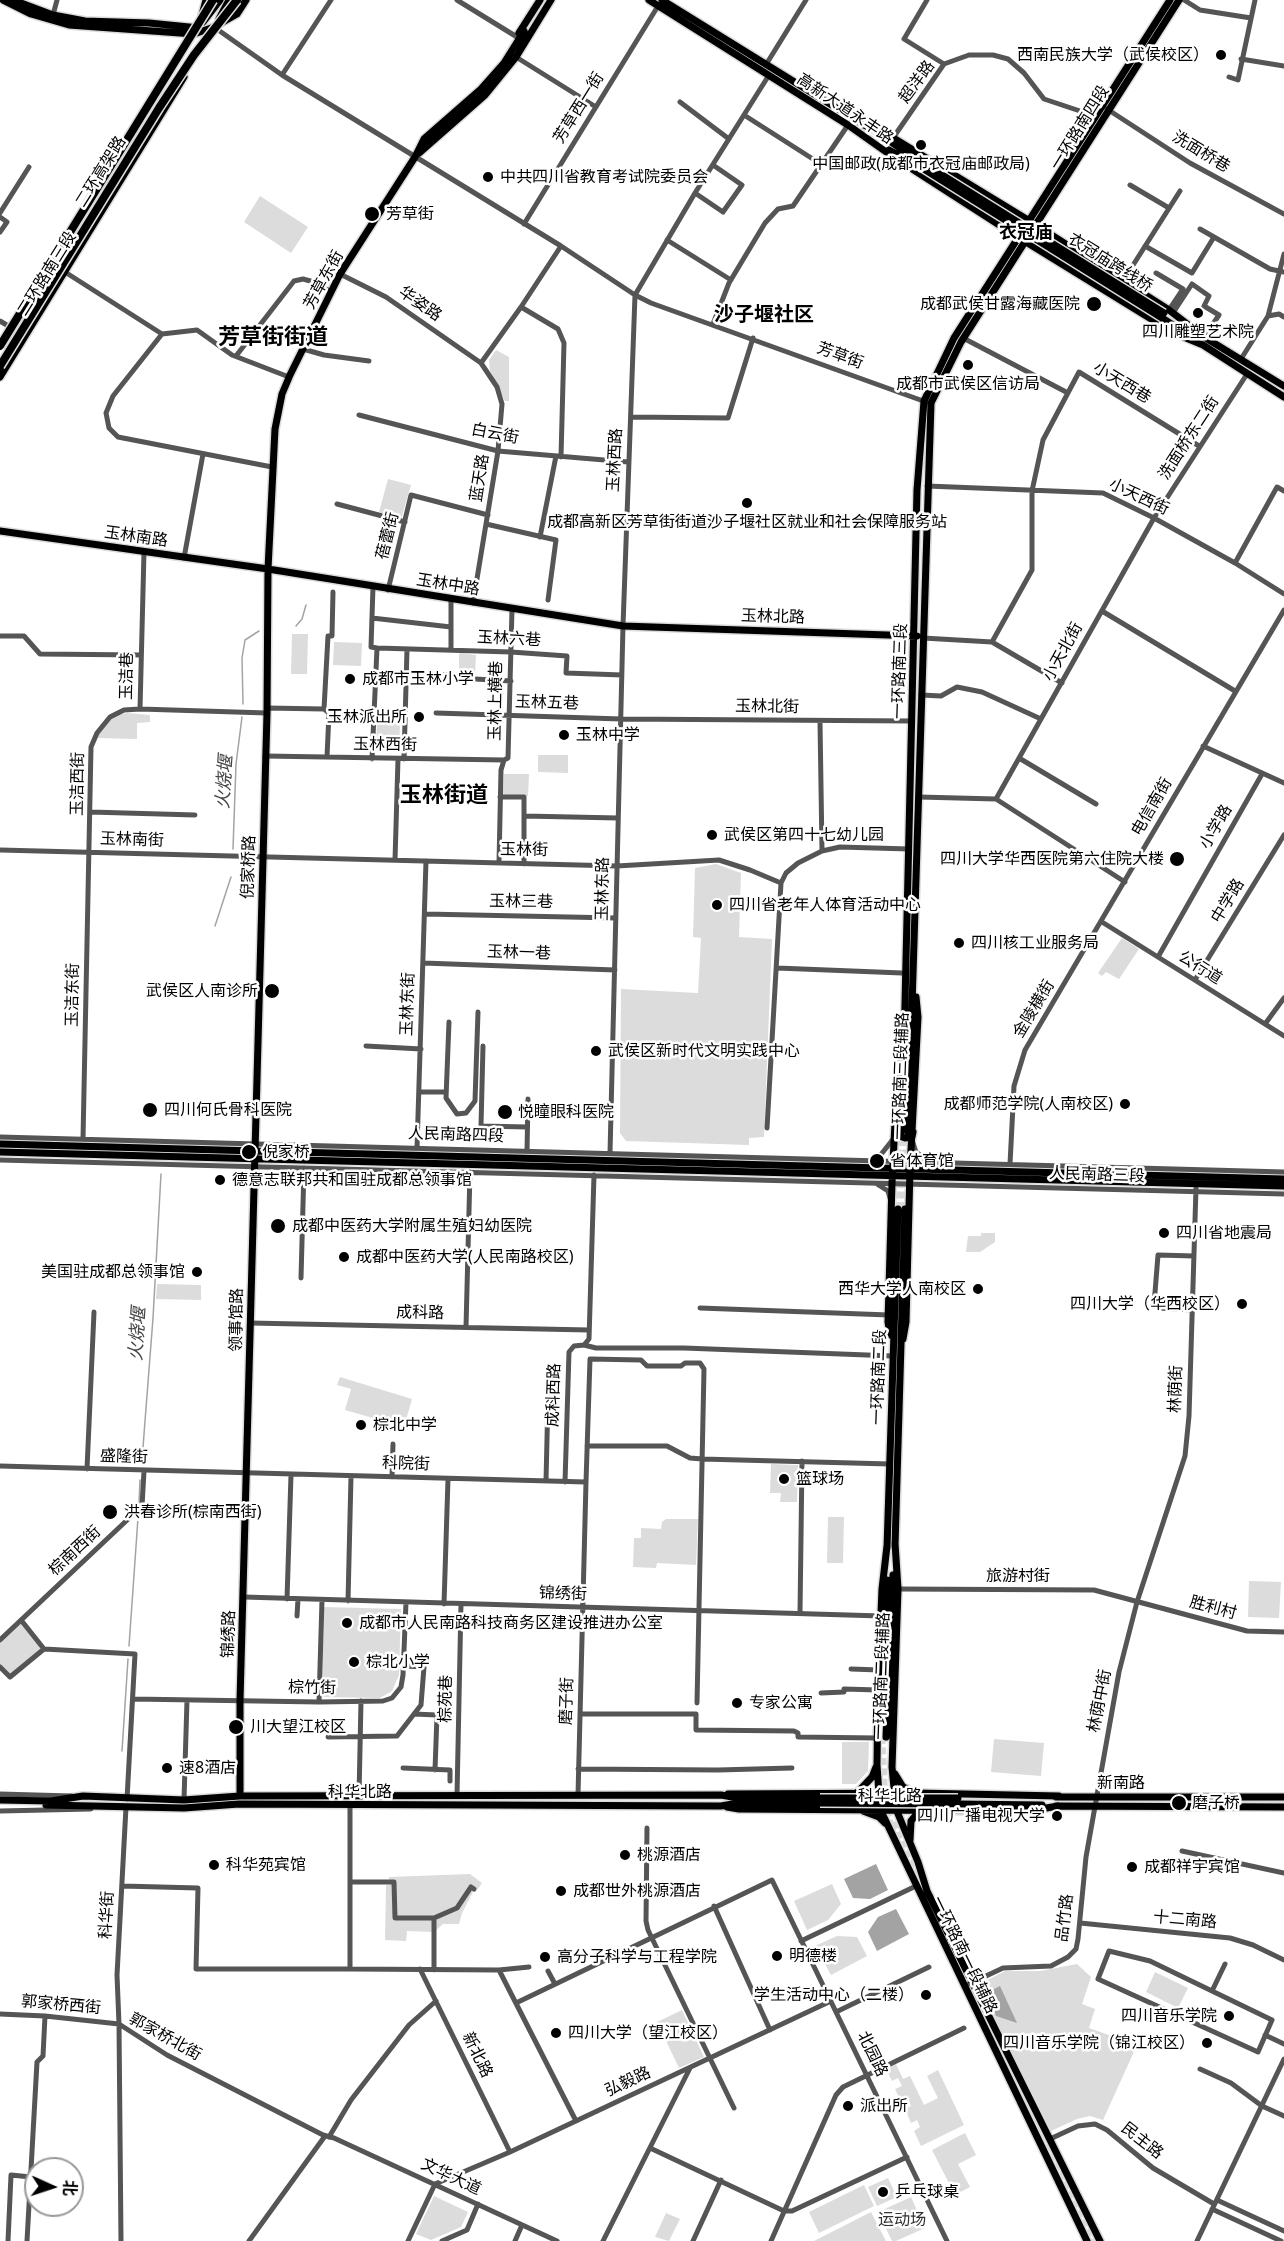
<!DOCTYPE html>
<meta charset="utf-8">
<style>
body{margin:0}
#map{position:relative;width:1284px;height:2241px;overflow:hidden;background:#fff;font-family:"Noto Sans","Noto Sans SC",sans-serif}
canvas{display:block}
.north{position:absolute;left:24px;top:2157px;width:60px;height:60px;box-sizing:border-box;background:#fff;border:2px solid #999;border-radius:50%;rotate:93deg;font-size:16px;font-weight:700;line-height:24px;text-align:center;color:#000}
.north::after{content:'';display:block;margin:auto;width:21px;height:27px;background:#000;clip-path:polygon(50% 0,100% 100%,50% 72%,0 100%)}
</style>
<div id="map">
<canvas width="1284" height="2241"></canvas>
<div class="north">北</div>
</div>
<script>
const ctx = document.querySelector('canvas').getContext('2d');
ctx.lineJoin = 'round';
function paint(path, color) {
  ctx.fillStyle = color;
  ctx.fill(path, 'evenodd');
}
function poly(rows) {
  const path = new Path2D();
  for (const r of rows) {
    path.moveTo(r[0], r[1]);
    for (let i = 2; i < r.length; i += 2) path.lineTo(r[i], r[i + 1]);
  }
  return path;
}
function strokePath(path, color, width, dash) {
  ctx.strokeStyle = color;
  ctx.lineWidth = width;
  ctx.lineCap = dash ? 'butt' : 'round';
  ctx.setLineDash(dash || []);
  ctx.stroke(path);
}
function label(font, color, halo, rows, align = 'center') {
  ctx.font = font + ' "Noto Sans","Noto Sans SC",sans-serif';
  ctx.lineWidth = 5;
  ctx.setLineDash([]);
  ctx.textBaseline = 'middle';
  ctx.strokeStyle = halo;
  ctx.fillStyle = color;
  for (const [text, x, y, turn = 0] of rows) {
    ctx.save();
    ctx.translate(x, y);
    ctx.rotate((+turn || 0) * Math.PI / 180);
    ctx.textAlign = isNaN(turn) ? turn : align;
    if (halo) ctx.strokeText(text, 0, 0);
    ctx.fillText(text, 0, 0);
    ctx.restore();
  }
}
const green = poly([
 [260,196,308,227,291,253,244,222],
 [496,350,509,357,509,401,505,401,490,371,489,360],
 [388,479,411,485,401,519,379,512],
 [292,634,308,634,307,674,291,674],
 [334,642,362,643,361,666,333,665],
 [461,653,476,655,475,676,473,678,459,676,459,654],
 [127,713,150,715,150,722,137,723,137,739,97,738,104,725,115,715],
 [377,722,400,723,399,752,376,751],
 [538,755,568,755,568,773,538,772],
 [504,774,529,774,528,796,503,796],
 [716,864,741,873,739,937,772,939,764,1137,749,1138,749,1145,626,1141,620,1133,621,989,698,993,701,938,693,937,695,868],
 [1122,938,1139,949,1119,979,1106,972,1102,976,1098,973],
 [981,1233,995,1233,995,1242,980,1252,966,1252,968,1236,981,1236],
 [157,1284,201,1285,201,1300,156,1299],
 [340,1377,412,1399,404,1427,345,1410,351,1389,337,1385],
 [771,1464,798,1465,797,1502,780,1502,781,1493,770,1493],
 [828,1517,844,1517,843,1563,827,1563],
 [666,1519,698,1519,696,1565,657,1563,656,1568,633,1567,634,1538,641,1538,641,1528,661,1529,662,1522],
 [1249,1581,1281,1582,1279,1618,1248,1617],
 [324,1607,401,1609,399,1675,392,1691,380,1698,322,1697],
 [21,1620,44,1649,10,1677,0,1667,0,1640],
 [994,1739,1044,1743,1041,1776,991,1772],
 [842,1742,869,1742,868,1771,856,1784,842,1784],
 [470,1874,482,1883,478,1889,475,1888,462,1913,459,1924,443,1924,434,1932,407,1931,406,1941,385,1940,386,1885,389,1885,389,1877],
 [832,1884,841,1904,828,1920,807,1930,794,1901],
 [837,1936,857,1937,867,1956,831,1975,815,1946],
 [1077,1964,1091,1977,1082,2004,1095,2009,1089,2028,1137,2045,1103,2120,1090,2116,1077,2119,1051,2131,978,1985,1005,1971,1040,1971],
 [1155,1972,1188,1988,1178,2008,1146,1992],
 [682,2010,704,2057,679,2068,657,2022],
 [896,2064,903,2079,910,2076,924,2105,938,2098,927,2076,938,2070,964,2125,921,2146,914,2131,920,2127,917,2120,911,2123,905,2109,911,2106,908,2099,901,2102,895,2089,902,2086,898,2078,892,2081,886,2069],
 [965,2133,976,2155,958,2164,970,2187,955,2195,932,2150],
 [888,2178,897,2197,877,2206,868,2187],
 [864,2185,874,2206,819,2233,809,2212],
 [434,2196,468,2212,461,2227,431,2240,416,2234],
 [911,2197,925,2228,896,2241,892,2241,878,2212],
 [871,2212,886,2241,814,2241],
 [666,2213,680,2219,669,2241,655,2237]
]);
const water = poly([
 [876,1864,888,1890,870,1899,853,1898,844,1879],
 [896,1909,909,1934,877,1951,868,1932,878,1917],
 [1000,1986,1017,2023,996,2016,986,1993]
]);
const stream = poly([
 [296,626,302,619,306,605],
 [243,704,242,658,245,640,259,631],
 [233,849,236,764,242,717],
 [215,926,231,877],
 [142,1460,153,1318,161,1174],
 [139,1503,140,1480],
 [129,1646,138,1518],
 [122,1751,128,1659]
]);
const majorTunnel = poly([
 [527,33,540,2],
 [906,1167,908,1133],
 [898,1209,902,1134],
 [905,1209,906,1178],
 [882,1737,885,1806,892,1829],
 [894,1822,900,1841,927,1897],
 [1013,2079,1093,2241]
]);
const minor = poly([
 [457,0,517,37],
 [927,0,904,39,944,64],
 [1184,0,1200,10,1251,18],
 [53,15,57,0],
 [214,27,282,75,561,246,635,295,651,303,926,402],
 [516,57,596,107],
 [1241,59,1284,66],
 [767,63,806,0],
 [282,75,331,0],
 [1229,77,1238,80,1255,0],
 [680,102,729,139],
 [1107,109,1190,163,1284,214],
 [744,115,816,161],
 [893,138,944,64,969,55,993,55,1008,59,1024,73,1044,99,1095,116],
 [1130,185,1169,208],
 [695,193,723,212,742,185,713,165],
 [0,213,29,167],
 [0,217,7,222,0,232],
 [524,224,658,6],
 [1200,229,1270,269,1284,272],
 [667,240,731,280],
 [1145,246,1192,273,1214,237],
 [65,272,162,334,197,330,232,355,289,377],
 [1156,273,1183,289,1169,310],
 [340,274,386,297,481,363,497,387,502,404,498,451,473,603],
 [1123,281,1180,191],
 [521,307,558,329,564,343,561,457],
 [1173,313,1192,284,1209,296,1204,306,1219,315,1204,337],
 [1268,316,1279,314,1284,317],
 [0,321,10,327],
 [713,324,729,283,765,223,778,209,793,206,848,125],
 [162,334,113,396,106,413,109,428,118,437,272,467],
 [965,339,1068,393],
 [303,349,324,355,369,361],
 [236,356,294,281,303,279,314,282,331,292],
 [1241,359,1268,316,1284,254],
 [481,363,521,307,561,246],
 [359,415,498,451,628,462],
 [631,417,728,418,753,338],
 [927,486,1103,493,1154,518,1235,563,1284,594],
 [337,504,405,522],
 [486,524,556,540,548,600],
 [540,537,556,456],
 [144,552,140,709,267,713],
 [184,558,203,454],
 [1235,563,1277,487,1284,491],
 [388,590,411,495,488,515],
 [1102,611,1235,691],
 [372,618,451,627],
 [0,636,24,636,40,654,141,655],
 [923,638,992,642,1062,683],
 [992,642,1032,570,1032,491,1043,440,1079,372,1199,446],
 [377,648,511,652,567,656,566,673,622,675],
 [451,650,451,599],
 [407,674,454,675,457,678,511,681],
 [921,695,941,696,957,687,982,692,1041,719],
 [267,708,324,709],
 [436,713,621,719,912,721],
 [820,722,822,851],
 [1203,746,1284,783],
 [265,756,504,760],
 [327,757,329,713,324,709,328,636,332,636,333,592],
 [1019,758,1096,804],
 [372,759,377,648,371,647,373,587],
 [404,759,407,649],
 [500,797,524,797,524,864],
 [919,797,996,799,1125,882],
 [996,799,1154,518,1247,374],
 [90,812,195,815],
 [524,816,618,818],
 [0,850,617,866,719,860,750,870,781,883],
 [395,860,398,759],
 [499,863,501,770,504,760,508,758,512,609],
 [425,914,616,918],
 [1102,922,1284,1036],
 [1158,957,1262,774],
 [423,963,615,970],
 [777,968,902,973],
 [1195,980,1284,835],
 [449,1022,446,1098,457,1114,466,1113,475,1101,478,1012],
 [1265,1024,1284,998],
 [366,1046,421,1049],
 [483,1046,481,1126,527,1127],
 [419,1092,446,1092],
 [767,1128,781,883,786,873,798,863,822,851,840,847,909,849],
 [0,1137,1284,1172],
 [83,1139,91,747,97,733,110,717,124,710,140,709],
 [913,1143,916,1152,929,1161],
 [417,1148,426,861],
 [527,1151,528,1099],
 [610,1153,623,626,635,295,695,193,769,75],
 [873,1159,879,1157,894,1138],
 [0,1160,1284,1194],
 [1010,1164,1014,1086,1025,1050,1284,610],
 [877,1184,888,1191,890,1198],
 [301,1278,304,1168],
 [700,1308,889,1315],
 [1192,1310,1159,1308,1154,1305,1158,1255,1194,1256],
 [250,1323,589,1330],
 [466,1327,470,1172],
 [584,1345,596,1348,684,1348,893,1356],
 [587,1446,667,1446,690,1458,702,1459,890,1464],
 [0,1466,586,1482,578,1795],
 [87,1469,94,1312],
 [392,1477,393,1444],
 [546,1481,548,1397],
 [565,1482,569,1352,574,1346,584,1345,589,1339,594,1175],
 [586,1482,590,1359,641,1360,647,1366,681,1366,685,1363,700,1363,704,1369,697,1703],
 [898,1589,1094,1590,1247,1631,1284,1632],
 [244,1597,881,1616],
 [287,1599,291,1475],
 [348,1601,351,1476],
 [444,1604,448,1479],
 [800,1613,802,1461],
 [297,1616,298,1599],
 [21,1620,44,1649],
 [0,1640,142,1506,144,1471],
 [0,1667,10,1677,44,1649,135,1654,127,1799],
 [851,1669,879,1670],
 [821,1693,844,1692,844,1689,878,1690],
 [133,1699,319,1702,383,1701,392,1698,401,1687,403,1675,406,1602],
 [319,1702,322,1600],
 [414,1714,437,1715,435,1770],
 [580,1714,696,1714,696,1730,794,1731,798,1733,798,1737,877,1738],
 [328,1737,397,1736,421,1705,424,1667,404,1666],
 [403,1768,450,1770,450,1781],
 [578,1769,718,1770,792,1768],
 [0,1794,72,1796],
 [457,1795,461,1604],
 [359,1796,361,1701],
 [184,1800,187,1700],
 [350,1806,350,1969,499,1970,576,2121],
 [0,1811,91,1809],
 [647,1828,646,1921,648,1930,734,2108],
 [1182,1851,1284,1873],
 [350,1882,394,1882,395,1918,434,1918,434,1970],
 [122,1886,198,1888,196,1969,350,1969],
 [714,1906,770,2030],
 [434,1918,457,1908,471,1887,474,1889],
 [1080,1923,1230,1938,1253,1945,1284,1960],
 [801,1941,916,1886],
 [1109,1951,1150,1961,1272,2020,1258,2052,1098,1979,1109,1951],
 [420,1969,510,2152],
 [499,1970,529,1967],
 [548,1971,555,1984],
 [969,1984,1003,1968,1051,1966,1068,1957,1076,1949,1078,1939,1086,1857,1119,1672,1137,1602,1185,1456,1189,1416,1196,1188],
 [1212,1991,1225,1964],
 [516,2003,772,1880,947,2241],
 [836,2012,929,1967],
 [0,2014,45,2016,119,2024,167,2055,323,2135,334,2138,557,2241],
 [1265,2035,1284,2044],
 [1200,2069,1231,2083,1262,2106,1284,2116],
 [329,2137,351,2100,409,2025,436,2001],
 [1050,2139,1078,2126,1095,2124,1107,2130,1153,2168,1214,2204],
 [650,2148,784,2211,792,2211,907,2157],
 [1217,2200,1284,2231],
 [1212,2209,1281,2241],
 [8,2241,11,2175,31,2177],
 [27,2241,37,2062,43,2056,45,2016],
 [121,2241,119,2024,117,1975,126,1807],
 [249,2241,325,2136],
 [408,2241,435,2184,510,2152,831,2001],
 [442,2241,467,2230,478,2204],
 [515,2241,522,2225],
 [603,2241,690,2068],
 [693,2241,721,2180],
 [771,2241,836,2095,843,2087,964,2028],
 [1197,2241,1284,2059]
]);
const major = poly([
 [3,0,31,14,69,25,194,34,214,27,237,14,246,0],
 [13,0,53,15,85,21,149,23,199,28],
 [649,0,848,125,889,154,1018,237,1174,333,1203,345,1284,397],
 [662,0,864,125,895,139,1028,220,1169,310,1204,337,1284,386],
 [202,15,206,0],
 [219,19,229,0],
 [203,22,220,0],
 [519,33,540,0],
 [885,138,918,160],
 [889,150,919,166],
 [419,153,485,95,516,57,551,0],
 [1162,318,1187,334],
 [0,377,184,77],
 [0,531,268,569,623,626,917,636],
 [895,1130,897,1135,905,1138,912,1137,913,1132],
 [902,1131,917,490,924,401,954,338,1170,0],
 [908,1132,931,403,961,342,1179,0],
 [0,1144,1284,1179],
 [0,1152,1284,1186],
 [890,1335,888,1322,892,1183,900,1022],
 [903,1339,906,1322,910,1169,918,1017,916,997],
 [895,1543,898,1589,892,1767,896,1809,918,1862,927,1891,1100,2241],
 [887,1546,882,1589,878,1685,877,1765,880,1809,1087,2241],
 [895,1546,905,1209],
 [887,1548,898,1209],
 [886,1623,887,1580],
 [886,1737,893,1575],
 [895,1774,903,1787,912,1791],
 [857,1793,872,1777,876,1767],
 [728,1794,917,1793,1059,1796],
 [240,1796,240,1700,267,713,268,569,275,429,282,394,290,375,340,274,415,157,424,139,480,90,504,63,524,31],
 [1056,1797,1284,1797],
 [0,1800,51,1801,83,1796,184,1800,240,1796,721,1795,738,1798,820,1798],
 [958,1804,1042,1805],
 [46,1805,184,1808,239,1804,721,1806,738,1803,820,1803],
 [1056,1806,1284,1807],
 [727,1807,739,1809,1029,1811,1058,1806],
 [863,1811,879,1817,885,1823],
 [910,1840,911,1821,916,1815,924,1810]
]);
const majorBridge = poly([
 [918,160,1164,313],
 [919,166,1162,318],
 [820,1798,958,1798],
 [820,1803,958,1804]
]);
const highwayBridge = poly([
 [0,346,213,0],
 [0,366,159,108,194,55,237,0]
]);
const markers = [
 [1221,55,6,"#000"],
 [921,145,6,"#000"],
 [488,177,6,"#000"],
 [372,214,8,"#000"],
 [1094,304,8,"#000"],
 [1198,313,6,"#000"],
 [968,365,6,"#000"],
 [747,503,6,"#000"],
 [350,679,6,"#000"],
 [419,717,6,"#000"],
 [564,735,6,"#000"],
 [712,835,6,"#000"],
 [1177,859,8,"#000"],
 [717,905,6,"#000"],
 [959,943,6,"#000"],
 [272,991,8,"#000"],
 [596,1051,6,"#000"],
 [1125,1104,6,"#000"],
 [150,1110,8,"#000"],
 [505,1112,8,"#000"],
 [249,1152,8,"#000"],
 [877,1161,8,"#000"],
 [220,1180,6,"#000"],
 [278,1226,8,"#000"],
 [1164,1233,6,"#000"],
 [344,1257,6,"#000"],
 [197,1272,6,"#000"],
 [978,1289,6,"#000"],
 [1242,1304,6,"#000"],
 [361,1425,6,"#000"],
 [784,1479,6,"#000"],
 [110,1512,8,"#000"],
 [347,1623,6,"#000"],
 [354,1662,6,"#000"],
 [737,1703,6,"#000"],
 [236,1727,8,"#000"],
 [167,1768,6,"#000"],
 [1179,1803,8,"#000"],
 [1057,1816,6,"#000"],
 [625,1855,6,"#000"],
 [214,1865,6,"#000"],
 [1132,1867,6,"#000"],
 [561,1891,6,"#000"],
 [777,1956,6,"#000"],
 [545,1957,6,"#000"],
 [926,1995,6,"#000"],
 [1229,2016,6,"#000"],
 [556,2033,6,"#000"],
 [1207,2043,6,"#000"],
 [848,2106,6,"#000"],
 [883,2192,6,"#000"]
];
const poiNames = [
 ["西南民族大学（武侯校区）",1209,55,"right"],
 ["中国邮政(成都市衣冠庙邮政局)",921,164,"center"],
 ["中共四川省教育考试院委员会",500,177],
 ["芳草街",386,214],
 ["成都武侯甘露海藏医院",1080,304,"right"],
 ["四川雕塑艺术院",1198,332,"center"],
 ["成都市武侯区信访局",968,384,"center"],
 ["成都高新区芳草街街道沙子堰社区就业和社会保障服务站",747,522,"center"],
 ["成都市玉林小学",362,679],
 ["玉林派出所",407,717,"right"],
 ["玉林中学",576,735],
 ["武侯区第四十七幼儿园",724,835],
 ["四川大学华西医院第六住院大楼",1164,859,"right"],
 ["四川省老年人体育活动中心",729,905],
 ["四川核工业服务局",971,943],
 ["武侯区人南诊所",258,991,"right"],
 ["武侯区新时代文明实践中心",608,1051],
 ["成都师范学院(人南校区)",1113,1104,"right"],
 ["四川何氏骨科医院",164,1110],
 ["悦瞳眼科医院",518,1112],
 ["倪家桥",262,1152],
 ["省体育馆",890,1161],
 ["德意志联邦共和国驻成都总领事馆",232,1180],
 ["成都中医药大学附属生殖妇幼医院",292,1226],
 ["四川省地震局",1176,1233],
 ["成都中医药大学(人民南路校区)",356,1257],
 ["美国驻成都总领事馆",185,1272,"right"],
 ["西华大学人南校区",966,1289,"right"],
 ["四川大学（华西校区）",1230,1304,"right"],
 ["棕北中学",373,1425],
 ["篮球场",796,1479],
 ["洪春诊所(棕南西街)",124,1512],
 ["成都市人民南路科技商务区建设推进办公室",359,1623],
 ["棕北小学",366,1662],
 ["专家公寓",749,1703],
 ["川大望江校区",250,1727],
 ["速8酒店",179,1768],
 ["磨子桥",1192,1803],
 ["四川广播电视大学",1045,1816,"right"],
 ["桃源酒店",637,1855],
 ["科华苑宾馆",226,1865],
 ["成都祥宇宾馆",1144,1867],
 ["成都世外桃源酒店",573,1891],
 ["明德楼",789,1956],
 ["高分子科学与工程学院",557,1957],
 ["学生活动中心（二楼）",914,1995,"right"],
 ["四川音乐学院",1217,2016,"right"],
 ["四川大学（望江校区）",568,2033],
 ["四川音乐学院（锦江校区）",1195,2043,"right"],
 ["派出所",860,2106],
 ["乒乓球桌",895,2192]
];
const streetNames = [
 ["超洋路",917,82,-54],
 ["芳草西一街",579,108,-58],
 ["高新大道永丰路",845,109,34],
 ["一环路南四段",1080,128,-58],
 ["洗面桥巷",1201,152,31],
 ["二环高架路",101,172,-58],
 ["衣冠庙跨线桥",1110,263,32],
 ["二环路南三段",47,274,-58],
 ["芳草东街",324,280,-61],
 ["华姿路",420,304,35],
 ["芳草街",840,356,20],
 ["小天西巷",1122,383,31],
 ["白云街",495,434,11],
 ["洗面桥东二街",1189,438,-57],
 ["玉林西路",615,460,-87],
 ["蓝天路",480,478,-81],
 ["小天西街",1139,497,25],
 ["蓓蕾街",388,536,-76],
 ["玉林南路",136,537,8],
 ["玉林中路",448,585,9],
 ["玉林北路",773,617,2],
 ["玉林六巷",509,639,3],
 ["小天北街",1063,652,-61],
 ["一环路南三段",900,671,-88],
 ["玉洁巷",127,676,-89],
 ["玉林上横巷",496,701,-89],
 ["玉林五巷",547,703,2],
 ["玉林北街",767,707,1],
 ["玉林西街",385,745,1],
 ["玉洁西街",78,784,-89],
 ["电信南街",1152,807,-60],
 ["小学路",1216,827,-60],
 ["玉林南街",132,840,2],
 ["玉林街",524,850,1],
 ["倪家桥路",249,867,-88],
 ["玉林东路",603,889,-89],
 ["中学路",1228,901,-59],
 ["玉林三巷",521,902,1],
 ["玉林一巷",519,953,2],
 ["公行道",1200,968,32],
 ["玉洁东街",73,995,-89],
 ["玉林东街",408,1004,-88],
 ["金陵横街",1034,1009,-59],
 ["一环路南三段辅路",901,1076,-88],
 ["人民南路四段",456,1135,2],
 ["人民南路三段",1097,1175,2],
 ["成科路",420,1313,1],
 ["领事馆路",237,1320,-89],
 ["一环路南二段",879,1377,-88],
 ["林荫街",1176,1389,-88],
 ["成科西路",554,1395,-88],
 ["盛隆街",124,1457,2],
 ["科院街",406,1464,2],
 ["棕南西街",75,1551,-43],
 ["旅游村街",1018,1576],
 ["锦绣街",563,1594,2],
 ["胜利村",1213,1608,15],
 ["锦绣路",229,1634,-88],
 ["一环路南二段辅路",882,1676,-88],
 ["棕竹街",312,1688,1],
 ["棕苑巷",446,1699,-89],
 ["磨子街",567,1701,-88],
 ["林荫中街",1100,1701,-79],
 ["新南路",1121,1783],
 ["科华北路",360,1792],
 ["科华北路",890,1796],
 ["科华街",107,1915,-87],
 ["品竹路",1065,1918,-83],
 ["十二南路",1185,1920,5],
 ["一环路南一段辅路",964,1955,64],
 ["郭家桥西街",61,2005,5],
 ["郭家桥北街",165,2037,29],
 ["北园路",872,2054,64],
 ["新北路",477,2055,64],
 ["弘毅路",628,2082,-25],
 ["民主路",1142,2141,38],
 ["文华大道",451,2177,25]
];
const parkNames = [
 ["运动场",902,2220]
];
const neighbourhoodNames = [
 ["衣冠庙",1026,233]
];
const waterNames = [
 ["火烧堰",225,782,-86],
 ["火烧堰",138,1334,-86]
];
const quarterNames = [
 ["沙子堰社区",764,315]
];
const districtNames = [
 ["芳草街街道",273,338],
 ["玉林街道",444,796]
];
paint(green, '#dcdcdc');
paint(water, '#a3a3a3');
strokePath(stream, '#a3a3a3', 1.5);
strokePath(majorTunnel, '#d9d9d9', 7, [7, 3.5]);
strokePath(major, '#dbdbdb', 10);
strokePath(minor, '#555', 5);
strokePath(major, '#000', 7);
strokePath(majorBridge, '#dbdbdb', 10, []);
strokePath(highwayBridge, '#dbdbdb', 11, []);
strokePath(majorBridge, '#000', 7);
strokePath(highwayBridge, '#000', 8);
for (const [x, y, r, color] of markers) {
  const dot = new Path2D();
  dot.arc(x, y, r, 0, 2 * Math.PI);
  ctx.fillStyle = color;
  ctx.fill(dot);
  strokePath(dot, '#fff', 2);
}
label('16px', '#000', '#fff', poiNames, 'left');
label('16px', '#000', '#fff', streetNames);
label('16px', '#333', '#fff', parkNames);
label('bold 18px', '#000', '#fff', neighbourhoodNames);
label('italic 18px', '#444', '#fff', waterNames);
label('bold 20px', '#000', '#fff', quarterNames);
label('bold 22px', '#000', '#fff', districtNames);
</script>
